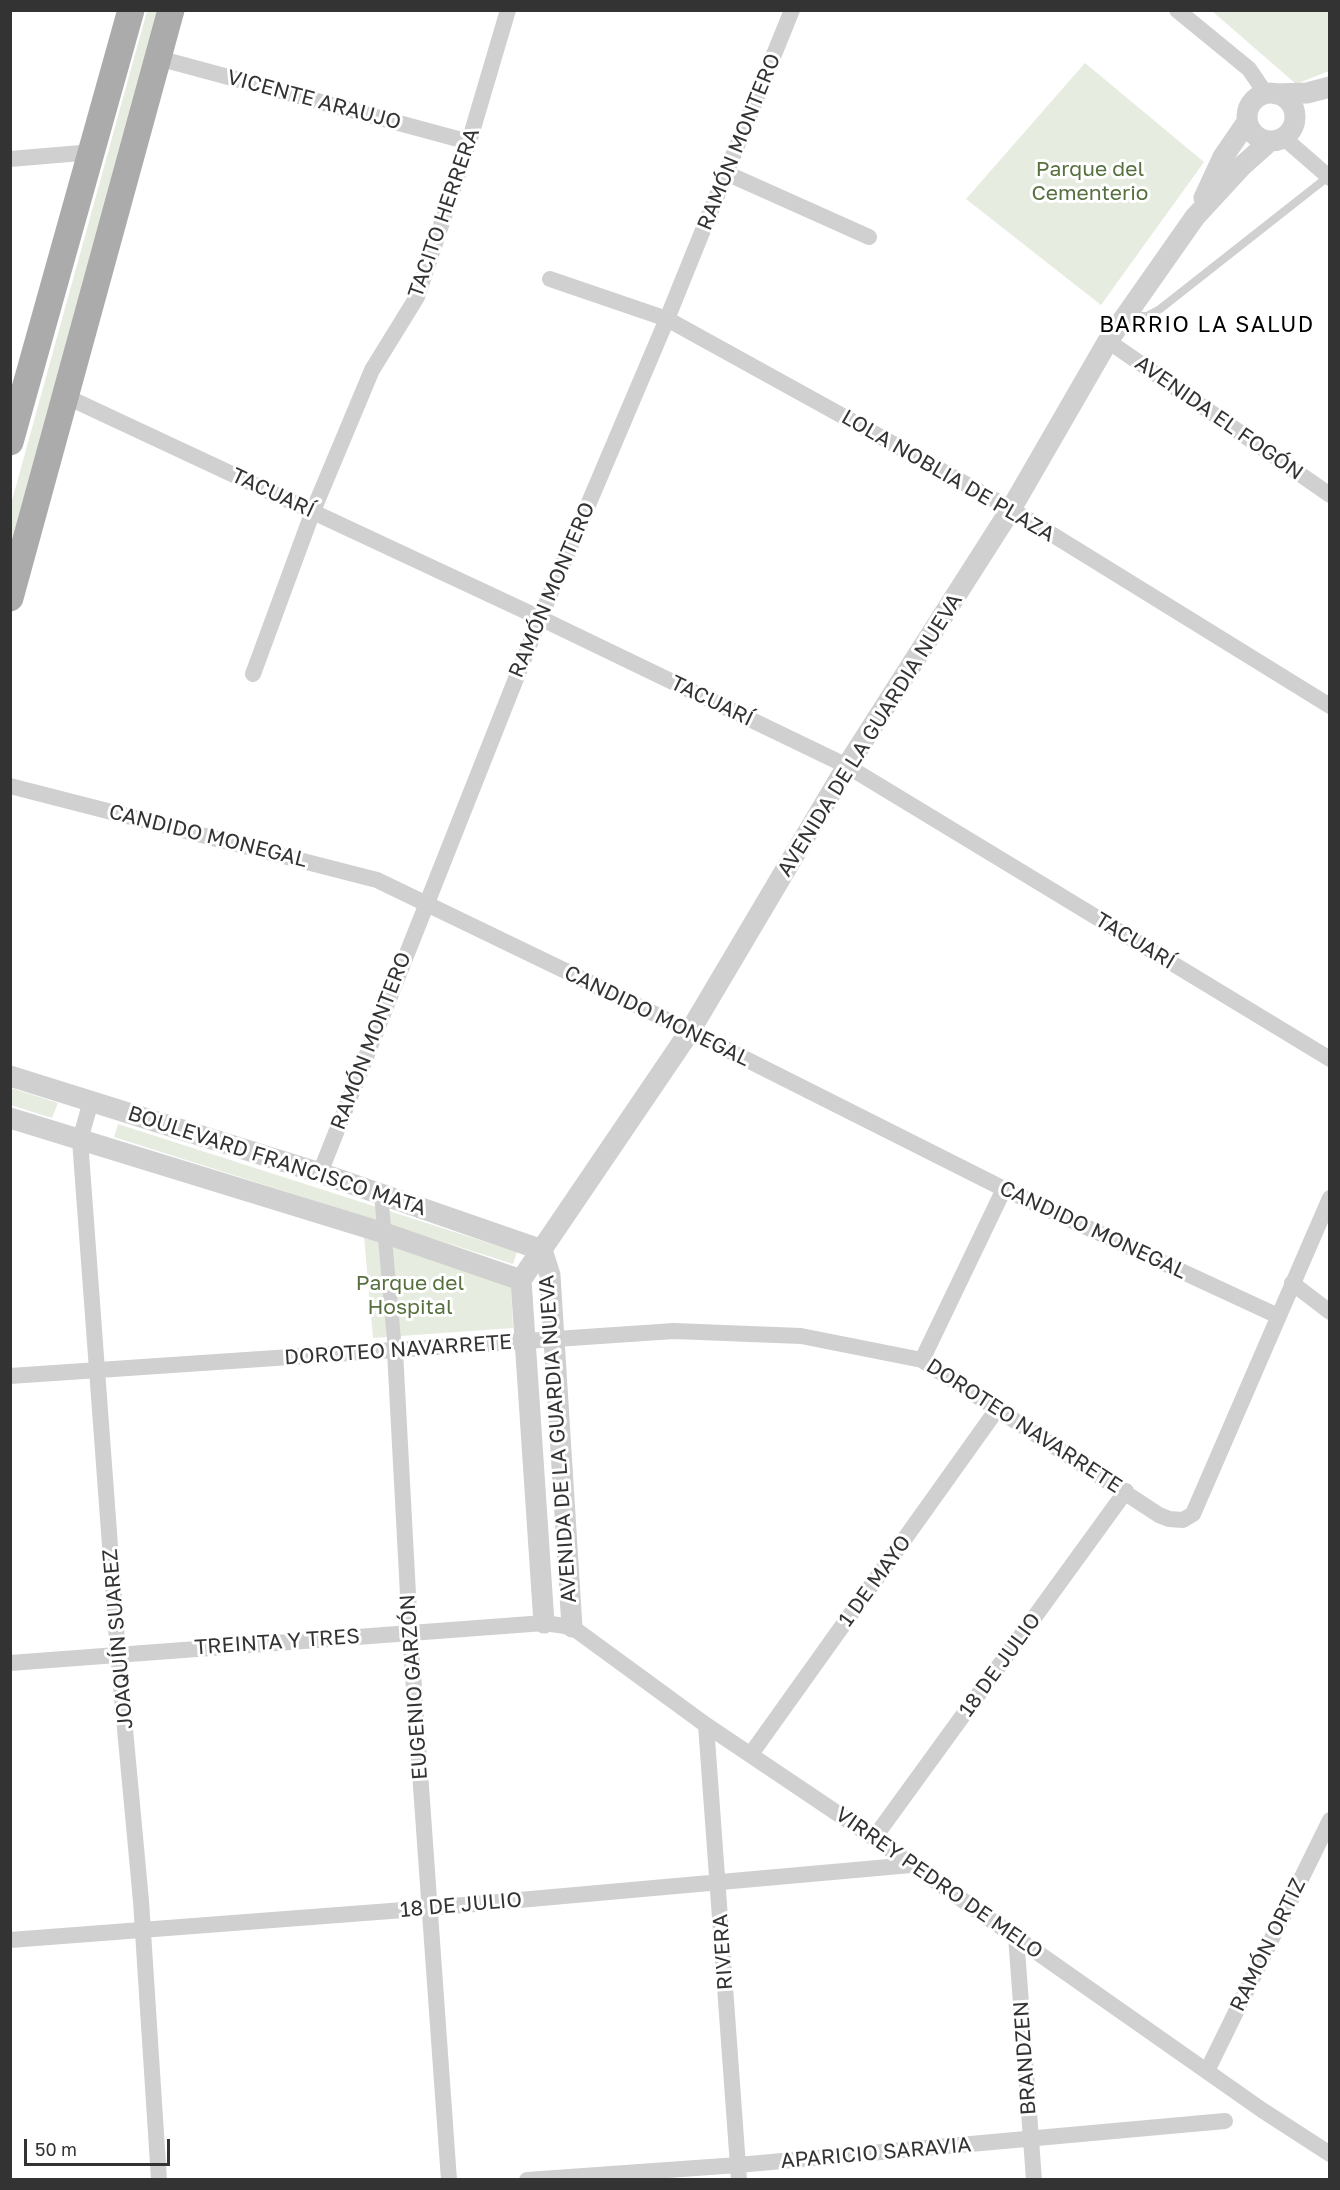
<!DOCTYPE html>
<meta charset="utf-8">
<style>
body{margin:0}
#map{position:relative;width:1340px;height:2190px;overflow:hidden;background:#fff;font-family:"Golos Text",sans-serif}
canvas{display:block}
.frame{position:absolute;inset:0;border:12px solid #333;pointer-events:none}
.scale{position:absolute;left:24px;top:2139px;width:146px;height:27px;box-sizing:border-box;border:3px solid #333;border-top:0;padding-left:8px;font-size:18px;line-height:21px;white-space:nowrap;color:#333;-webkit-text-stroke:4px #fff;paint-order:stroke}
</style>
<div id="map">
<canvas width="1340" height="2190"></canvas>
<div class="frame"></div>
<div class="scale">50 m</div>
</div>
<script>
const ctx = document.querySelector('canvas').getContext('2d');
ctx.lineJoin = 'round';
function paint(path, color) {
  ctx.fillStyle = color;
  ctx.fill(path, 'evenodd');
}
function poly(rows) {
  const path = new Path2D();
  for (const r of rows) {
    if (r.length === 3) {
      path.moveTo(r[0] + r[2], r[1]);
      path.arc(r[0], r[1], r[2], 0, 2 * Math.PI);
      continue;
    }
    path.moveTo(r[0], r[1]);
    for (let i = 2; i < r.length; i += 2) path.lineTo(r[i], r[i + 1]);
  }
  return path;
}
function strokePath(path, color, width, dash) {
  ctx.strokeStyle = color;
  ctx.lineWidth = width;
  ctx.lineCap = dash ? 'butt' : 'round';
  ctx.setLineDash(dash || []);
  ctx.stroke(path);
}
function label(font, color, halo, rows, align = 'center') {
  ctx.font = font + ' "Golos Text",sans-serif';
  ctx.lineWidth = 6;
  ctx.setLineDash([]);
  ctx.textBaseline = 'middle';
  ctx.strokeStyle = halo;
  ctx.fillStyle = color;
  for (const [text, x, y, turn = 0] of rows) {
    ctx.save();
    ctx.translate(x, y);
    ctx.rotate((+turn || 0) * Math.PI / 180);
    ctx.textAlign = isNaN(turn) ? turn : align;
    if (halo) ctx.strokeText(text, 0, 0);
    ctx.fillText(text, 0, 0);
    ctx.restore();
  }
}
const green = poly([
 [147,11,160,11,11,552,11,504],
 [1212,11,1329,11,1329,71,1296,84],
 [1085,63,1204,162,1101,305,966,199],
 [11,1088,58,1103,52,1118,11,1105],
 [118,1124,517,1252,513,1264,114,1137],
 [364,1237,511,1287,513,1328,373,1338]
]);
const service = poly([
 [1129,316,1147,316,1160,309,1329,176]
]);
const pedestrian = poly([
 [381,1194,395,1351]
]);
const minor = poly([
 [1177,10,1249,69,1266,94],
 [158,58,469,142],
 [1284,138,1330,178],
 [10,159,93,152],
 [726,173,869,237],
 [550,279,667,319,1011,509,1330,706],
 [1108,341,1330,495],
 [67,397,540,618,847,766,1330,1059],
 [253,674,313,511,372,370,417,297,469,142,508,10],
 [10,786,377,880,690,1031,1004,1189,1278,1316],
 [91,1101,80,1140,118,1654,141,1901,159,2180],
 [320,1173,540,618,667,319,792,10],
 [1292,1283,1330,1312],
 [395,1351,410,1632,449,2180],
 [922,1360,1004,1189],
 [10,1376,674,1331,801,1336,922,1360,1159,1515,1169,1519,1183,1520,1193,1514,1330,1198],
 [10,1663,544,1623,572,1627,706,1725,874,1838,1262,2110,1330,2154],
 [706,1725,739,2180],
 [751,1754,998,1408],
 [874,1838,1126,1491],
 [1016,1936,1034,2180],
 [10,1940,430,1908,911,1865],
 [1207,2071,1330,1820],
 [527,2180,738,2165,1225,2121]
]);
const tertiary = poly([
 [1271,117,24],
 [1276,94,1307,93,1330,87],
 [1204,198,1223,157,1247,122],
 [10,1076,320,1173,542,1250],
 [10,1118,384,1233,521,1280],
 [542,1250,550,1275,572,1627],
 [544,1623,521,1280,690,1031,847,766,1011,509,1108,341,1195,217,1242,166,1270,141]
]);
const primary = poly([
 [10,442,131,10],
 [10,598,171,10]
]);
const streetNames = [
 ["VICENTE ARAUJO",314,100,15],
 ["RAMÓN MONTERO",739,142,-68],
 ["TACITO HERRERA",444,213,-71],
 ["AVENIDA EL FOGÓN",1219,418,35],
 ["LOLA NOBLIA DE PLAZA",948,476,30],
 ["TACUARÍ",273,493,25],
 ["RAMÓN MONTERO",552,590,-67],
 ["TACUARÍ",712,701,26],
 ["AVENIDA DE LA GUARDIA NUEVA",870,735,-58],
 ["CANDIDO MONEGAL",208,836,14],
 ["TACUARÍ",1135,941,31],
 ["CANDIDO MONEGAL",657,1016,26],
 ["RAMÓN MONTERO",371,1041,-69],
 ["BOULEVARD FRANCISCO MATA",277,1161,18],
 ["CANDIDO MONEGAL",1093,1230,25],
 ["DOROTEO NAVARRETE",398,1350,-4],
 ["DOROTEO NAVARRETE",1024,1426,33],
 ["AVENIDA DE LA GUARDIA NUEVA",558,1439,-94],
 ["1 DE MAYO",875,1581,-54],
 ["JOAQUÍN SUAREZ",118,1639,-95],
 ["TREINTA Y TRES",277,1642,-4],
 ["18 DE JULIO",1000,1665,-54],
 ["EUGENIO GARZÓN",414,1687,-94],
 ["VIRREY PEDRO DE MELO",939,1883,35],
 ["18 DE JULIO",461,1905,-5],
 ["RAMÓN ORTIZ",1268,1945,-64],
 ["RIVERA",723,1952,-94],
 ["BRANDZEN",1025,2058,-94],
 ["APARICIO SARAVIA",876,2153,-5]
];
const parkNames = [
 ["Parque del",1090,169],
 ["Cementerio",1090,193],
 ["Parque del",410,1283],
 ["Hospital",410,1307]
];
const neighbourhoodNames = [
 ["BARRIO LA SALUD",1207,325]
];
paint(green, '#e6ecdf');
strokePath(service, '#d0d0d0', 8);
strokePath(pedestrian, '#d0d0d0', 14);
strokePath(minor, '#d0d0d0', 16);
strokePath(tertiary, '#d0d0d0', 21);
strokePath(primary, '#ababab', 27);
label('21px', '#333', '#fff', streetNames);
label('21px', '#56703f', '#fff', parkNames);
ctx.letterSpacing = '1.5px';
label('22px', '#000', '#fff', neighbourhoodNames);
ctx.letterSpacing = '0px';
</script>
